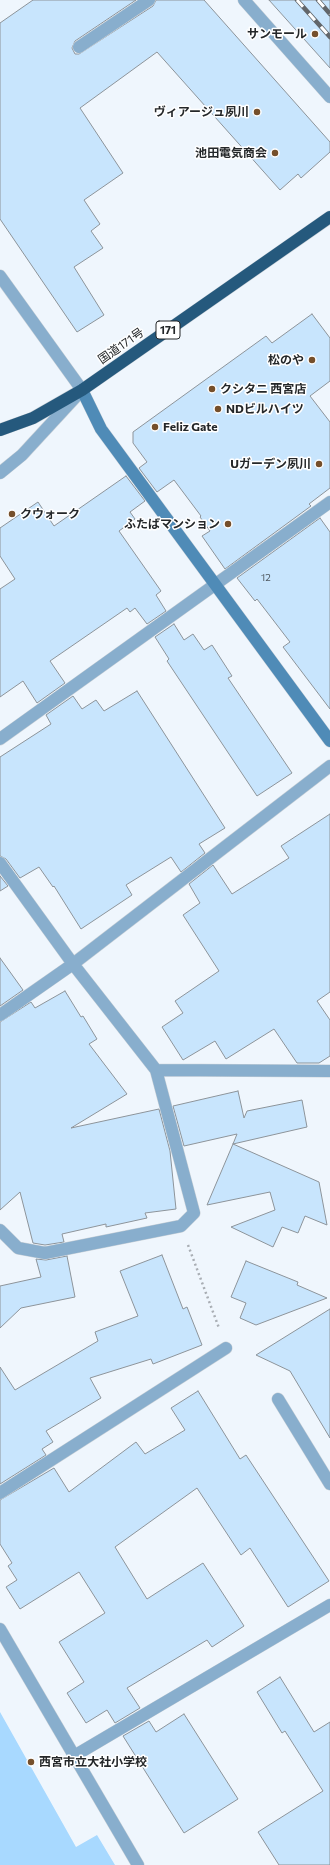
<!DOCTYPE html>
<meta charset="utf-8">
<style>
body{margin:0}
canvas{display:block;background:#eff6fd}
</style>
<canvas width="330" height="1865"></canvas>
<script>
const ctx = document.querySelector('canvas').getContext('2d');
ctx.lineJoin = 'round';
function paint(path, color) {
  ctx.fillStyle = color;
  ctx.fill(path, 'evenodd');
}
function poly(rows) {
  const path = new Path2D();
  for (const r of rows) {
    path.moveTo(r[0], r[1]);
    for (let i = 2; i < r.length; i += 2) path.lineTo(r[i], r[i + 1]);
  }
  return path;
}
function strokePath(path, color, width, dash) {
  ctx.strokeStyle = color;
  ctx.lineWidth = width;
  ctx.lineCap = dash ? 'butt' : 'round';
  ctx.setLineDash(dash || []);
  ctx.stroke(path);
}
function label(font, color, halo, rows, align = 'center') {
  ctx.font = font + ' Commissioner,"Noto Sans JP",sans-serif';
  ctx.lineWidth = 3;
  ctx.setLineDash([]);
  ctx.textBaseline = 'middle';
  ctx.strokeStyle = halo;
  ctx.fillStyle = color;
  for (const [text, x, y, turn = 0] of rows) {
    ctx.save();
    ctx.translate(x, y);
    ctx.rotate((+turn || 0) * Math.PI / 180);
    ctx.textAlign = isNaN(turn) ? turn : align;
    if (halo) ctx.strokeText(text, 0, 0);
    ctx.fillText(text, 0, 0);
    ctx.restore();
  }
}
const green = poly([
 [0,1712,76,1847,97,1835,115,1865,0,1865]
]);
const building = poly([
 [33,0,136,0,75,41,72,48,75,54,79,54,153,6,156,0,204,0,330,142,330,152,301,178,298,174,280,190,157,52,80,108,123,173,84,200,100,224,91,231,103,248,74,267,104,315,77,332,0,219,0,23,33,0],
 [269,0,330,0,330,68,269,0],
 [312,314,330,338,330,381,310,396,330,422,330,488,309,504,311,506,225,569,202,536,210,531,200,517,201,516,174,480,157,492,139,468,147,462,133,443,133,432,266,336,272,343,312,314],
 [126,476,145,501,130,512,135,519,119,531,161,591,156,595,166,611,147,624,135,608,130,612,127,608,50,661,65,683,37,703,23,681,0,697,0,589,15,579,0,556,0,528,38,502,54,526,126,476],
 [320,518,330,532,330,709,283,647,290,642,257,599,255,601,237,578,320,518],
 [174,624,184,640,193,634,204,650,212,645,232,676,228,678,292,773,257,796,167,661,169,659,155,637,174,624],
 [137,691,225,828,199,844,205,853,181,872,171,857,126,885,132,895,81,929,54,886,53,887,39,867,20,878,6,859,0,856,0,757,51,724,46,715,73,696,82,709,96,700,104,711,137,691],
 [330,814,330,992,317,1001,330,1020,330,1056,319,1063,297,1063,274,1029,226,1059,215,1041,183,1060,162,1027,183,1013,175,1001,219,971,183,915,200,903,189,884,213,865,232,894,289,858,281,846,330,814],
 [0,876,8,886,0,891,0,876],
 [0,958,23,990,0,1006,0,958],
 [65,991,81,1017,83,1016,97,1039,89,1044,127,1094,71,1128,159,1109,170,1151,176,1209,145,1213,147,1218,106,1227,106,1224,62,1234,64,1242,45,1245,33,1243,20,1192,0,1210,0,1022,31,1002,35,1008,65,991],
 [238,1091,244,1118,247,1111,302,1100,307,1127,233,1144,237,1134,184,1146,173,1106,238,1091],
 [233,1144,319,1182,327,1225,305,1216,298,1233,282,1227,273,1247,231,1227,275,1210,270,1192,207,1205,233,1144],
 [162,1255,183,1309,187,1307,202,1345,153,1364,151,1359,90,1378,101,1398,46,1431,53,1442,42,1449,46,1455,0,1484,0,1367,15,1390,98,1341,95,1332,138,1316,120,1271,162,1255],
 [67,1256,75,1297,21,1308,0,1328,0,1286,41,1277,36,1259,46,1260,67,1256],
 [246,1261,298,1282,297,1285,327,1298,256,1325,240,1318,246,1303,231,1297,246,1261],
 [330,1309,330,1438,290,1371,256,1355,330,1309],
 [198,1391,240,1459,246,1455,329,1581,288,1607,250,1548,241,1555,197,1488,115,1547,147,1599,203,1563,244,1626,212,1647,207,1640,127,1688,140,1708,115,1723,107,1710,86,1723,67,1693,84,1682,59,1642,105,1613,79,1572,20,1609,6,1587,17,1580,8,1566,12,1563,0,1544,0,1500,54,1468,69,1492,136,1442,145,1454,185,1430,171,1408,198,1391],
 [280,1677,314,1732,330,1722,330,1865,279,1865,258,1832,323,1791,285,1731,282,1733,257,1692,280,1677],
 [184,1714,238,1799,184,1833,123,1736,149,1721,156,1732,184,1714]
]);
const path = poly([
 [188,1245,219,1328]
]);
const lane = poly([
 [79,47,149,0]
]);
const street = poly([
 [244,0,330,97],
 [0,276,82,390,22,455,0,473],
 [0,739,330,502],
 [0,863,73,964,156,1070,330,1071],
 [0,1015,73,964,330,766],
 [0,1230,18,1248,45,1253,181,1226,194,1213,156,1070],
 [278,1399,330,1484],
 [0,1493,226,1348],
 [0,1629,138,1865],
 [74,1756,330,1605]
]);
const secondary = poly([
 [82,390,101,429,330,741]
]);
const highway = poly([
 [0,430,33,418,82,390,330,217]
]);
const rail = poly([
 [297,0,330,37],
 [318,0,330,14]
]);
const markers = [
 [315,34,4,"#754f2b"],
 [257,112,4,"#754f2b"],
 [275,153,4,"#754f2b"],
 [312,360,4,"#754f2b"],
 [212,389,4,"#754f2b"],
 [218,409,4,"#754f2b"],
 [155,427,4,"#754f2b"],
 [319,464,4,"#754f2b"],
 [12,514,4,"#754f2b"],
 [228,524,4,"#754f2b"],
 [31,1762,4,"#754f2b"]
];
const numberNames = [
 ["12",266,578]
];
const shields = [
 [168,330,24]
];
const shieldNames = [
 ["171",168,330]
];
const poiNames = [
 ["サンモール",307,34],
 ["ヴィアージュ夙川",249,112],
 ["池田電気商会",267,153],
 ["松のや",304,360],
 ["クシタニ 西宮店",220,389,"left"],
 ["NDビルハイツ",226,409,"left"],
 ["Feliz Gate",163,427,"left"],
 ["Uガーデン夙川",311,464],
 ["クウォーク",20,514,"left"],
 ["ふたばマンション",220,524],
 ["西宮市立大社小学校",39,1762,"left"]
];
const streetNames = [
 ["国道171号",121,346,-35]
];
paint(green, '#a8d9ff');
paint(building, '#c8e5fd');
strokePath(building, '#8d949a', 1);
strokePath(lane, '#cad1d7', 13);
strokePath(street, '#cad1d7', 13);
strokePath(secondary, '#cad1d7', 13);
strokePath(highway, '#cad1d7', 13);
strokePath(path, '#a9aeb4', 2.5, [2, 3]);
strokePath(lane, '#88aecd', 12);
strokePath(street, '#88aecd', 12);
strokePath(secondary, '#4f8bb7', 12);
strokePath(highway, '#25597d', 12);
strokePath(rail, '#62666a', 4.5);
strokePath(rail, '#fff', 3, [9]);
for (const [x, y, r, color] of markers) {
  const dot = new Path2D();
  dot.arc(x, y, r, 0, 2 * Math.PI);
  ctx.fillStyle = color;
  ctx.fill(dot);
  strokePath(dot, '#fff', 1.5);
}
label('10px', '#4d565e', null, numberNames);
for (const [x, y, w] of shields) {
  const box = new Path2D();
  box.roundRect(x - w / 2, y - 9, w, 18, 3);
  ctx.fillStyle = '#fff';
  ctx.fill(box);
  strokePath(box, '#242729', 1);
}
label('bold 11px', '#242729', null, shieldNames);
label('bold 12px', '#242729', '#fff', poiNames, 'right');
label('12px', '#242729', '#fff', streetNames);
</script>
